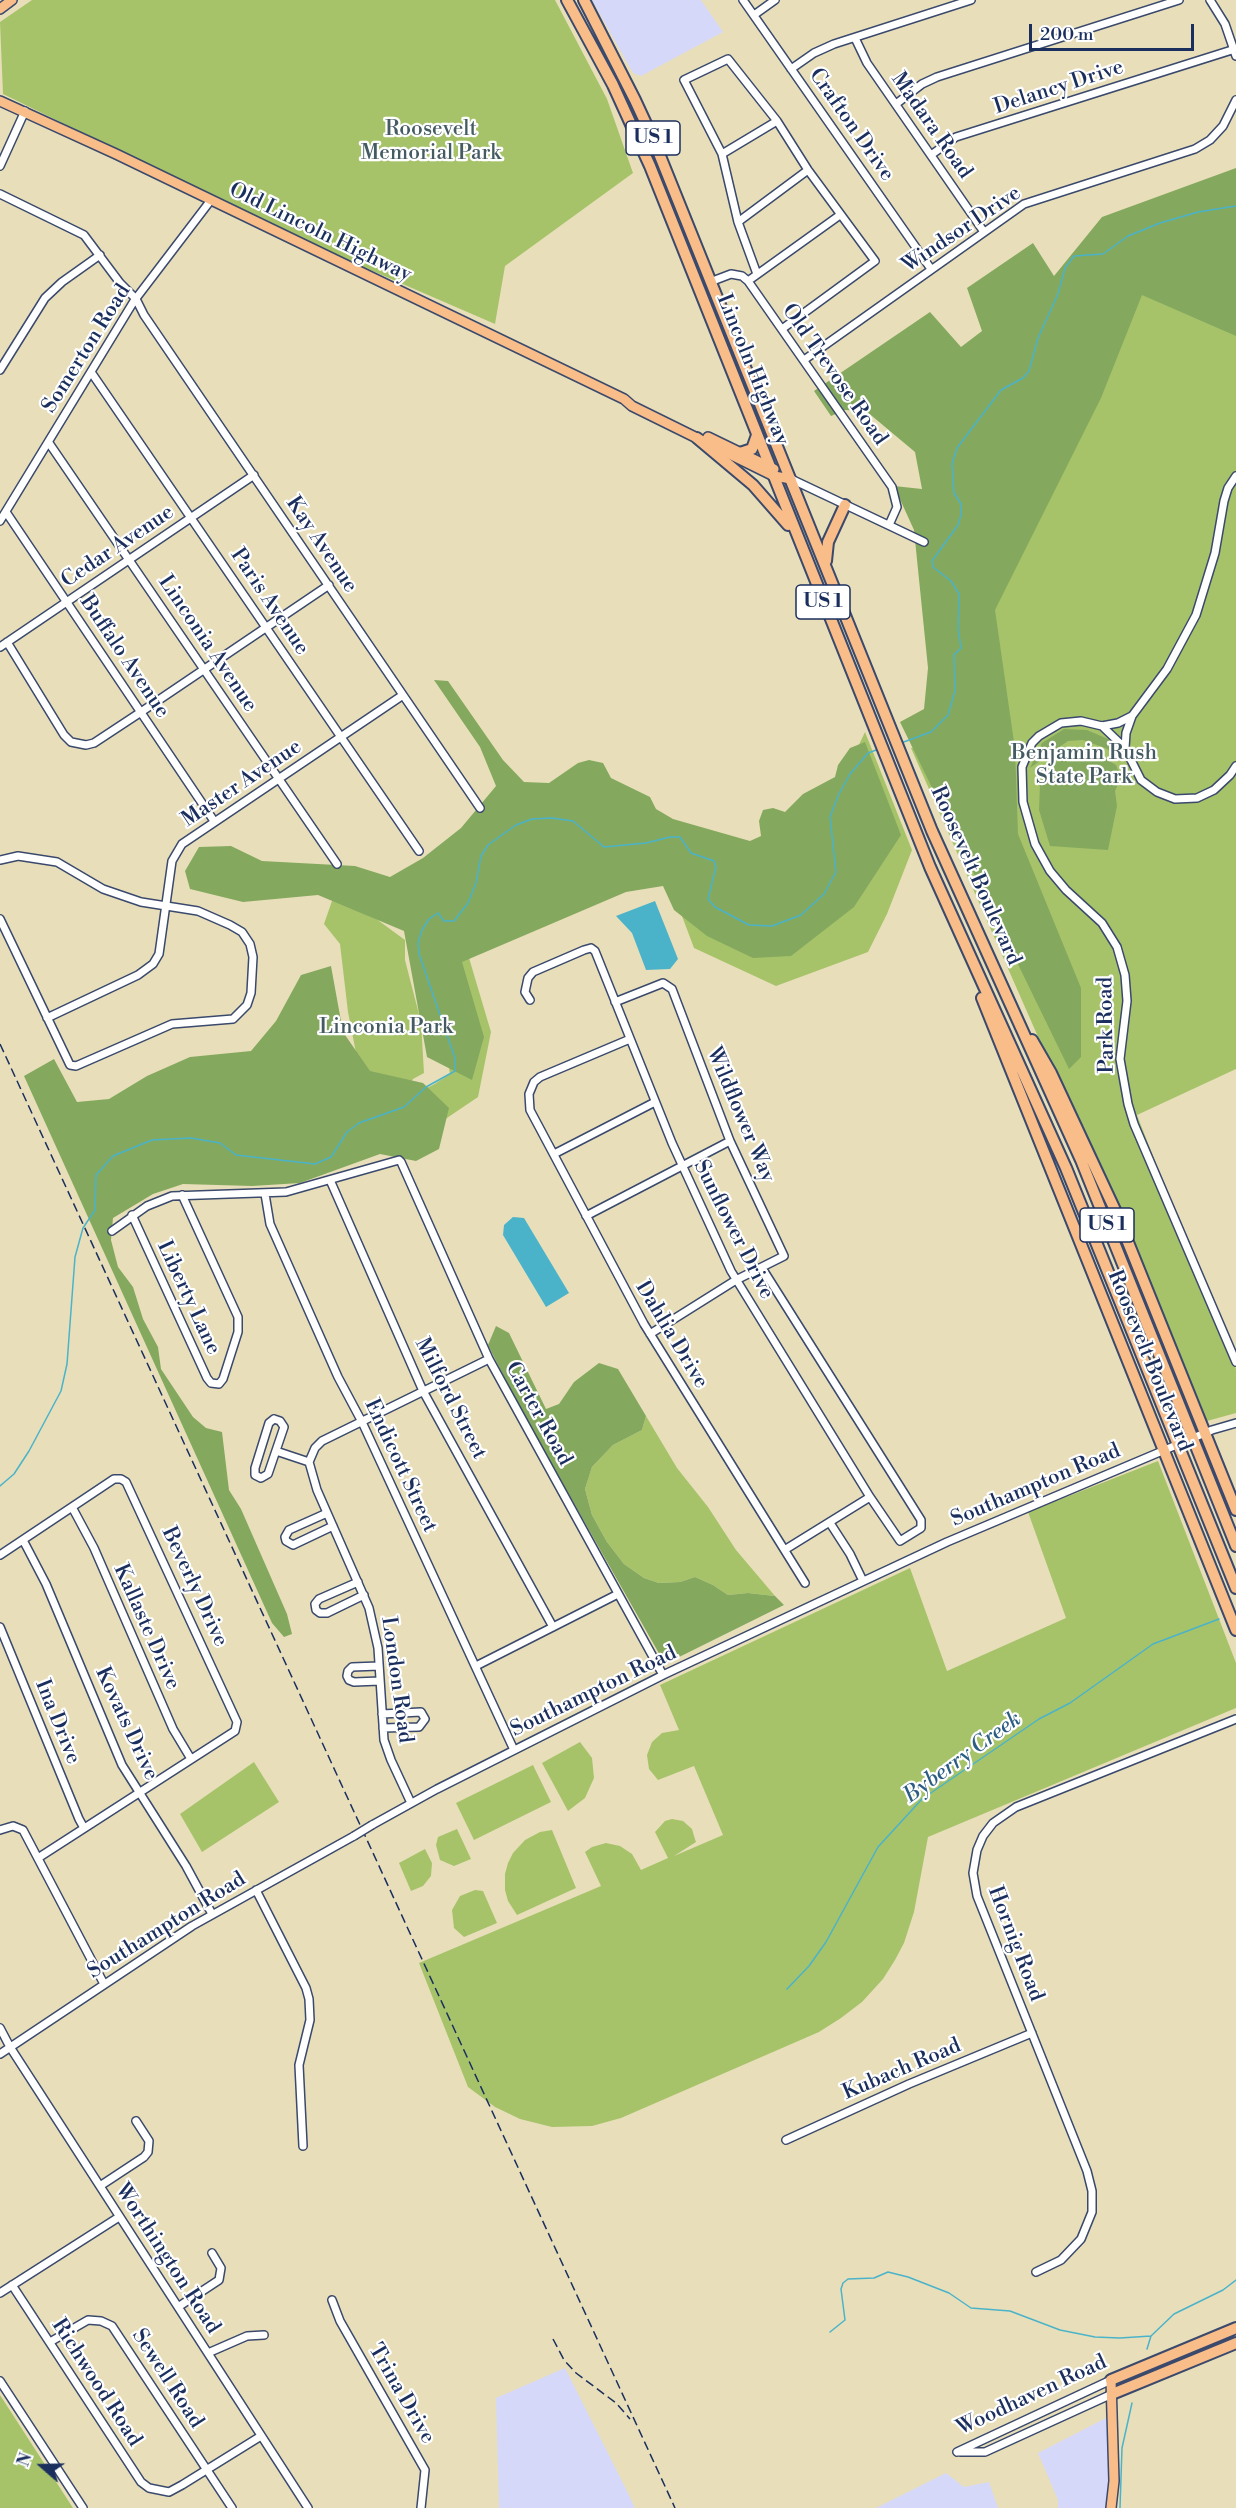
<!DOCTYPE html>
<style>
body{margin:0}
#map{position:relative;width:1236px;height:2508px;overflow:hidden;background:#e8dfba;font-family:"Libre Bodoni",serif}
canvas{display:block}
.north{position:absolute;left:12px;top:2436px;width:60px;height:60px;-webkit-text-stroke:4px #fff;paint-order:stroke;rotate:290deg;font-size:16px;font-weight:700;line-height:24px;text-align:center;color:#1b2f5e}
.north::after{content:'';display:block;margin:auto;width:21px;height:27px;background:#1b2f5e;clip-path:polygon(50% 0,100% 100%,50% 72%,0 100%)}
.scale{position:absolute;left:1029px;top:24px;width:165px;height:27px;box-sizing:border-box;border:3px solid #1b2f5e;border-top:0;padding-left:8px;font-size:18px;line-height:21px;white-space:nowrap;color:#1b2f5e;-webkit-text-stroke:4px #fff;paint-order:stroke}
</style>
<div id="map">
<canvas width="1236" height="2508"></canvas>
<div class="north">N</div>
<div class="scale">200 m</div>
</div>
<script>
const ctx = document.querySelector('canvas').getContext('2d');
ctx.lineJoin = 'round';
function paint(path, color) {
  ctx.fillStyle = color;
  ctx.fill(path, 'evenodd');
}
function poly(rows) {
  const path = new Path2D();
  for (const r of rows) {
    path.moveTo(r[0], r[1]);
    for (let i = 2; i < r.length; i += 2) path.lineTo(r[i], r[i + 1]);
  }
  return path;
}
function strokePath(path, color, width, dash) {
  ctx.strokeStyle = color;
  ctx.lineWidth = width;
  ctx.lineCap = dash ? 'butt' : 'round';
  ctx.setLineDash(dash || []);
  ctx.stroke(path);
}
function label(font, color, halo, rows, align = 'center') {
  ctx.font = font + ' "Libre Bodoni",serif';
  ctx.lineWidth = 4.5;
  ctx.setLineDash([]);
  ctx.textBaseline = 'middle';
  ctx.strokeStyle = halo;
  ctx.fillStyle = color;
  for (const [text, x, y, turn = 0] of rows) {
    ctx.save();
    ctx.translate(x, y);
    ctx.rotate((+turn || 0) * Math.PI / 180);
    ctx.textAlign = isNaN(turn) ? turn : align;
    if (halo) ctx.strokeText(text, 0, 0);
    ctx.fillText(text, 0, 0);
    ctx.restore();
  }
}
const built = poly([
 [592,0,701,0,723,32,641,76,633,73],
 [565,2368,625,2487,635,2508,499,2508,496,2398],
 [1110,2416,1108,2502,1106,2508,1058,2508,1058,2500,1038,2453],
 [946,2473,964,2487,989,2482,998,2508,876,2508]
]);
const green = poly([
 [32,0,555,0,607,99,633,173,505,266,495,324,308,243,3,94,0,22],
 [1236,203,1236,1069,1137,1115,1236,1369,1236,1413,1207,1421,911,748,921,745,938,724,945,479],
 [865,732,912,850,887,914,868,952,776,986,694,948,664,868,464,941,491,1032,478,1097,441,1122,394,1145,379,1113,388,1111,405,1098,433,1085,450,1074,445,1044,423,980,413,964,418,933,425,919,433,912,456,911,470,898,474,861,494,837,531,817,567,821,598,844,647,846,660,833,683,850,692,850,703,869,697,892,718,911,751,925,786,918,808,910,835,878,826,828,837,791],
 [333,898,375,918,405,940,405,960,421,1022,424,1073,413,1079,401,1098,380,1104,357,1058,348,1012,340,944,324,924],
 [646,1416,677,1468,708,1507,736,1550,775,1596,748,1593,728,1595,713,1585,695,1577,680,1582,659,1583,644,1578,624,1564,607,1542,592,1515,585,1489,592,1467,613,1445,642,1430],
 [1158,1461,1236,1663,1236,1708,928,1837,914,1912,904,1943,895,1960,883,1979,862,2002,841,2018,819,2032,621,2118,592,2126,552,2127,520,2119,495,2107,468,2087,419,1963,601,1886,585,1852,592,1847,606,1843,620,1846,632,1854,641,1870,668,1858,655,1832,665,1821,672,1819,683,1821,692,1829,694,1836,696,1842,674,1856,723,1835,694,1766,658,1780,649,1769,647,1755,652,1742,662,1733,679,1730,660,1685,910,1568,947,1671,1066,1618,1028,1512],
 [580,1742,592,1758,594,1778,585,1798,568,1811,542,1763],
 [254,1762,279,1802,202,1852,180,1814],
 [533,1765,551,1802,474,1840,456,1803],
 [457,1829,471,1859,454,1866,440,1860,436,1845,438,1837],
 [552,1830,576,1888,517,1915,508,1901,505,1890,505,1874,508,1863,513,1853,525,1840,540,1832],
 [425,1849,432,1863,431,1876,423,1886,411,1891,399,1863],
 [475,1890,483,1891,497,1923,464,1937,454,1928,452,1910,460,1896],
 [0,2395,73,2508,0,2508]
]);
const forest = poly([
 [1236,168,1236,336,1142,295,1101,398,995,610,1015,749,1018,834,1081,988,1081,1057,1069,1069,900,722,924,709,928,668,914,530,894,486,922,489,915,452,866,411,845,410,831,416,814,391,930,312,961,347,982,331,967,288,1033,243,1054,276,1102,217],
 [434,680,448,681,503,760,524,782,549,783,578,763,589,760,603,763,611,778,650,797,656,809,673,819,750,841,761,836,759,821,763,810,773,808,785,812,803,794,835,777,838,765,850,748,865,742,901,835,854,907,791,956,753,958,707,936,674,910,663,886,626,892,462,962,484,1037,472,1080,427,1057,404,931,318,895,243,902,190,889,185,871,199,847,231,846,262,861,355,866,390,877,423,858,461,828,496,786,480,747],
 [1064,729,1087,730,1108,739,1124,759,1105,748,1083,740,1068,741,1030,768,1042,743],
 [1096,753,1116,765,1121,778,1115,791,1117,806,1108,850,1050,846,1039,810,1040,784,1054,763,1072,755],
 [331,966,343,1032,370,1071,423,1083,449,1108,439,1149,416,1161,380,1154,300,1183,252,1186,183,1184,153,1194,113,1218,111,1240,118,1267,133,1287,143,1319,158,1347,161,1369,193,1417,206,1428,222,1432,229,1490,241,1509,287,1614,292,1634,284,1637,272,1623,24,1076,54,1059,77,1102,109,1099,147,1076,190,1057,251,1051,276,1021,301,975],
 [496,1326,509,1333,546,1409,559,1404,574,1382,599,1363,618,1369,646,1416,642,1430,613,1445,592,1467,585,1489,592,1515,607,1542,624,1564,644,1578,659,1583,680,1582,695,1577,713,1585,728,1595,748,1593,775,1596,784,1605,665,1664,517,1403,488,1345]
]);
const water = poly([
 [655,901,678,959,670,969,646,970,632,933,616,916],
 [513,1217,524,1218,569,1293,546,1307,503,1235,504,1225]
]);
const stream = poly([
 [901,743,931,732,948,715,955,691,954,655,961,648,958,628,959,594,951,581,933,567,932,561,958,525,961,515,961,504,954,493,952,464,957,448,1001,390,1023,378,1029,371,1038,338,1058,294,1065,268,1074,256,1103,254,1128,236,1160,223,1198,212,1236,206],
 [0,1486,14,1474,29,1451,61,1391,67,1364,75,1257,83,1228,95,1210,96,1175,113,1156,152,1140,191,1138,220,1143,236,1155,315,1164,331,1157,347,1132,359,1123,404,1107,426,1087,455,1071,455,1058,419,954,418,943,422,930,429,919,438,913,444,921,454,921,468,903,476,883,481,856,488,845,516,825,532,819,552,818,573,821,604,847,646,843,670,837,680,837,691,853,714,861,716,867,708,899,715,907,749,925,772,926,801,915,824,894,836,872,830,817,838,796,850,774,868,753,879,749],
 [787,1989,809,1966,826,1942,878,1847,922,1799,1039,1719,1070,1703,1153,1644,1219,1619],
 [830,2332,845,2320,841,2289,843,2283,848,2279,874,2278,888,2272,908,2277,949,2293,971,2308,1010,2311,1060,2330,1095,2337,1120,2338,1151,2336],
 [1147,2349,1151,2336,1174,2314,1223,2290,1236,2280],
 [1120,2508,1122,2448,1132,2403]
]);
const minor = poly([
 [743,0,931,269],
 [1210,0,1225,24,1236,56],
 [754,15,775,0],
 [855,38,867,63,984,232],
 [791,69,814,53,834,44,971,0],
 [896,104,922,84,937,77,1179,0],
 [722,154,684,80,728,59,777,121,808,170,875,261,782,329],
 [931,155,956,137,1235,49],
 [0,166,25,111],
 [0,194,84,235,120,283,136,299,144,315,480,808],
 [738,222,808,170],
 [757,274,738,222,722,154,777,121],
 [748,281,840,215],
 [710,282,731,274,742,276,748,281,892,487,897,507,889,525],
 [804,360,1024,204,1195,149,1210,140,1223,126,1236,100],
 [0,370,45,298,62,282,100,255],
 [91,372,419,851],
 [49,443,337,864],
 [791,479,924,542],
 [6,512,214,821],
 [0,521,134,301,211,200],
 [7,642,64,735,71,742,86,745,94,743,141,712,329,585],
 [0,647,254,475],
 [1132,716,1118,723,1102,726,1081,721,1061,723,1039,736,1032,743,1022,767,1023,802,1035,844,1050,871,1066,890,1102,923,1117,947,1125,975,1127,1001,1120,1059,1128,1104,1134,1124,1236,1362],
 [1102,726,1125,748,1141,780,1157,792,1175,799,1197,798,1214,790,1230,775,1236,766],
 [1125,748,1126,733,1132,716,1167,669,1196,615,1215,553,1224,501,1228,488,1236,476],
 [0,860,18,856,57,862,103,889,141,902,198,911,230,925,242,932,250,944,253,957,251,993,247,1005,233,1019,172,1024,76,1066,70,1065,0,919],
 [530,1000,525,992,528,978,533,972,584,950,591,948,595,951,672,1143,731,1271,870,1497,900,1541,921,1528,921,1520,762,1268],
 [615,1002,663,983,672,989,730,1141,784,1256,736,1280,650,1334],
 [47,1018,138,975,153,964,159,954,172,861,182,844,403,695],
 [630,1039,540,1077,534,1082,529,1094,530,1110,644,1324,805,1583],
 [554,1154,655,1102],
 [330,1180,423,1391,553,1627],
 [265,1194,270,1224,338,1377,362,1422,514,1750],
 [132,1215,207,1378,211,1383,219,1384,223,1379,238,1332,238,1317,182,1195],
 [586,1216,730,1141],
 [112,1231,147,1206,172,1196,286,1192,399,1160,401,1162,489,1359,663,1675],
 [274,1419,280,1421,284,1427,268,1474,261,1478,255,1475,255,1468,269,1423,274,1419],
 [276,1451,309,1462],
 [309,1462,317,1490,369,1608,378,1648,384,1740,391,1760,411,1803],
 [309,1462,315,1448,322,1441,489,1359],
 [72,1507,94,1548,173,1729,191,1759],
 [327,1513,289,1530,285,1537,286,1541,293,1545,333,1526],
 [830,1523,850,1554,863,1581],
 [23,1540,46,1584,122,1765,186,1866,212,1914],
 [786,1549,870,1497],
 [0,1555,114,1479,121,1479,126,1482,237,1722,235,1731,38,1858],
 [358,1582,319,1599,315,1604,316,1610,320,1613,327,1613,364,1595],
 [0,1627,79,1819,84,1828],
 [379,1666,352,1667,348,1671,347,1676,349,1680,354,1682,380,1681],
 [476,1666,618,1594],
 [382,1714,421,1712,425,1719,419,1727,383,1728],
 [372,1825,437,1789,663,1675,947,1542,1212,1430,1236,1423],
 [0,1830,13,1826,23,1830,104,1984],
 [256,1890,306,1988,309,1999,310,2020,299,2065,303,2146],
 [0,2028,10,2047,308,2508],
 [0,2054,192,1926,354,1836],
 [786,2140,909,2084,1032,2033],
 [100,2186,144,2157,148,2152,149,2141,136,2121],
 [1036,2272,1061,2260,1081,2239,1092,2212,1092,2191,1087,2171,977,1896,973,1873,977,1850,983,1836,993,1823,1016,1807,1236,1719],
 [12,2285,141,2482,149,2488,169,2492,182,2485,261,2436],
 [0,2293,119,2217],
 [332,2300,340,2321,425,2470,421,2508],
 [178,2307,219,2280,221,2268,212,2253],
 [50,2342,88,2320,101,2321,112,2326,232,2508],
 [208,2353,247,2336,264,2335],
 [0,2381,83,2508],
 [957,2452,1111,2380],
 [960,2452,985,2452,1112,2394]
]);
const major = poly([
 [0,9,12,0],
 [0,101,116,154,624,399,632,406,774,476,791,479],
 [708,437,774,469],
 [1111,2380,1114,2481,1111,2508]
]);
const highway = poly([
 [567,0,613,85,650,166,930,867,1066,1168,1236,1588],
 [584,0,635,100,654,141,932,831,1081,1160,1236,1546],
 [697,438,753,485,788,525],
 [740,453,752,449,757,435],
 [826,561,828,542,845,505],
 [982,998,1236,1630],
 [1032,1040,1051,1073,1115,1210,1236,1510],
 [1111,2380,1236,2328],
 [1112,2394,1236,2343]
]);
const rail = poly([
 [0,1044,675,2508],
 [553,2339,564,2360,576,2373,616,2403,630,2419]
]);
const minorBridge = poly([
 [354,1836,372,1825]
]);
const shields = [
 [653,138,54],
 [823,602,54],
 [1107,1225,54]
];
const shieldNames = [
 ["US 1",653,138],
 ["US 1",823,602],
 ["US 1",1107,1225]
];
const streetNames = [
 ["Delancy Drive",1059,88,-18],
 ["Crafton Drive",851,125,55],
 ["Madara Road",931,126,55],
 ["Windsor Drive",962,230,-34],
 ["Old Lincoln Highway",320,233,26],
 ["Somerton Road",87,349,-58],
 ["Lincoln Highway",752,370,68],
 ["Old Trevose Road",834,375,55],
 ["Kay Avenue",321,545,56],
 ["Cedar Avenue",118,547,-34],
 ["Paris Avenue",269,602,56],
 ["Linconia Avenue",207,644,56],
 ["Buffalo Avenue",124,657,56],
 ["Master Avenue",242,784,-34],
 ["Roosevelt Boulevard",975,876,66],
 ["Park Road",1107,1025,-91],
 ["Wildflower Way",740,1115,67],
 ["Sunflower Drive",733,1230,63],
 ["Liberty Lane",188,1298,65],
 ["Dahlia Drive",671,1335,59],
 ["Roosevelt Boulevard",1149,1361,68],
 ["Milford Street",450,1399,63],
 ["Carter Road",538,1414,61],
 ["Endicott Street",400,1466,65],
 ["Southampton Road",1036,1486,-23],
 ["Beverly Drive",194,1587,65],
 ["Kallaste Drive",146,1627,66],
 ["London Road",396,1680,82],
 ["Southampton Road",594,1692,-26],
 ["Ina Drive",57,1722,68],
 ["Kovats Drive",126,1724,65],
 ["Southampton Road",167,1926,-32],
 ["Hornig Road",1015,1944,69],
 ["Kubach Road",902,2070,-23],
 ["Worthington Road",167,2259,57],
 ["Sewell Road",167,2379,57],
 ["Richwood Road",96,2383,57],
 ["Trina Drive",401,2394,60],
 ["Woodhaven Road",1032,2396,-25]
];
const parkNames = [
 ["Roosevelt",431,130],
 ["Memorial Park",431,154],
 ["Benjamin Rush",1084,754],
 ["State Park",1084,778],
 ["Linconia Park",386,1028]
];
const waterNames = [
 ["Byberry Creek",963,1758,-36]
];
paint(built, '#d5d8f9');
paint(green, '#a6c36a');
paint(forest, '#84a95e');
paint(water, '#4bb3c9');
strokePath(stream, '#4bb3c9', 1.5);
strokePath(minor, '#3a496c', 10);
strokePath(major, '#3a496c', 12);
strokePath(highway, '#3a496c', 14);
strokePath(minor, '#fff', 7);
strokePath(major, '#f8bd89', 9);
strokePath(highway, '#f8bd89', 10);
strokePath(rail, '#1b2f5e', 1.5, [9, 4.5]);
strokePath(minorBridge, '#3a496c', 10, []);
strokePath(minorBridge, '#fff', 7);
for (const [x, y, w] of shields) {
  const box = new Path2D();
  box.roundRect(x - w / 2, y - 17, w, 34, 4.5);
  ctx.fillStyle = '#fff';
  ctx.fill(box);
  strokePath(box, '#1b2f5e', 1.5);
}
label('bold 20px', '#1b2f5e', null, shieldNames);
label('21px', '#1b2f5e', '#fff', streetNames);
label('21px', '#455b62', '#fff', parkNames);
label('italic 22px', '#2c5d83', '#fff', waterNames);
</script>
